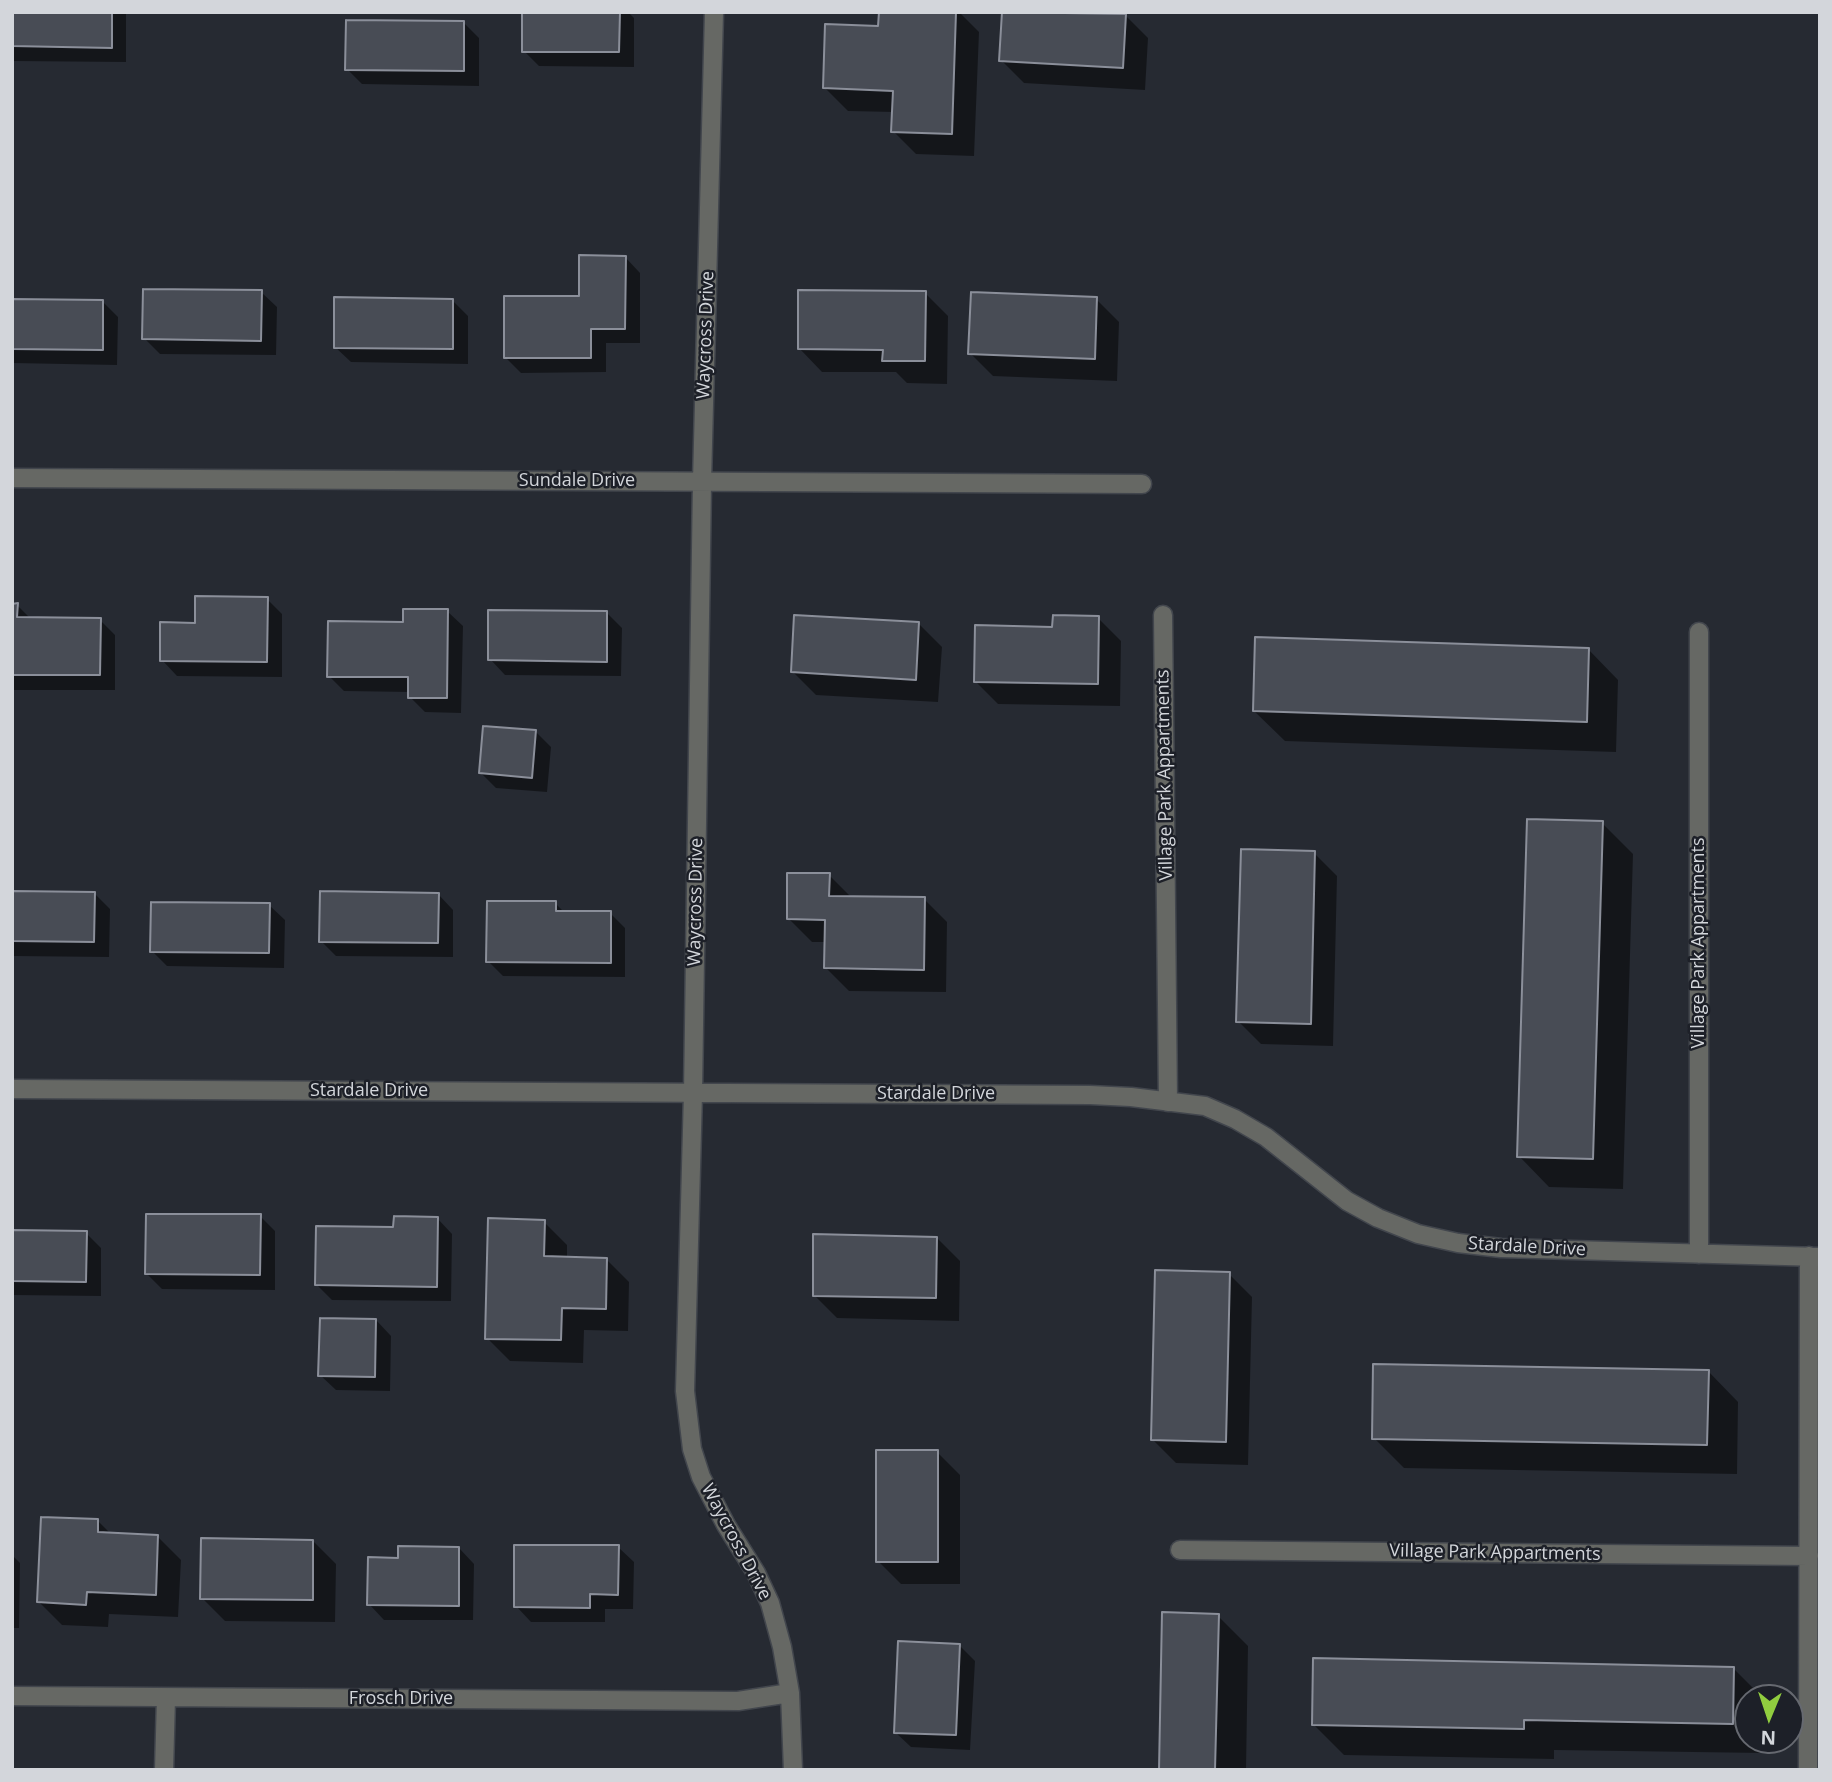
<!DOCTYPE html>
<style>
body{margin:0}
#map{position:relative;width:1832px;height:1782px;overflow:hidden;background:#262a32;font-family:"Open Sans",sans-serif}
canvas{display:block}
.frame{position:absolute;inset:0;border:14px solid #d3d6db;pointer-events:none}
.north{position:absolute;left:1734px;top:1684px;width:70px;height:70px;box-sizing:border-box;background:#1d2028;border:2px solid #666970;border-radius:50%;rotate:182deg;font-size:19px;font-weight:700;line-height:28px;text-align:center;color:#d3d6db}
.north::after{content:'';display:block;margin:auto;width:24px;height:32px;background:#91cd3f;clip-path:polygon(50% 0,100% 100%,50% 72%,0 100%)}
</style>
<div id="map">
<canvas width="1832" height="1782"></canvas>
<div class="frame"></div>
<div class="north">N</div>
</div>
<script>
const ctx = document.querySelector('canvas').getContext('2d');
ctx.lineJoin = 'round';
function paint(path, color) {
  ctx.fillStyle = color;
  ctx.fill(path, 'evenodd');
}
function poly(rows) {
  const path = new Path2D();
  for (const r of rows) {
    path.moveTo(r[0], r[1]);
    for (let i = 2; i < r.length; i += 2) path.lineTo(r[i], r[i + 1]);
  }
  return path;
}
function strokePath(path, color, width, dash) {
  ctx.strokeStyle = color;
  ctx.lineWidth = width;
  ctx.lineCap = dash ? 'butt' : 'round';
  ctx.setLineDash(dash || []);
  ctx.stroke(path);
}
function label(font, color, halo, rows, align = 'center') {
  ctx.font = font + ' "Open Sans",sans-serif';
  ctx.lineWidth = 5;
  ctx.setLineDash([]);
  ctx.textBaseline = 'middle';
  ctx.strokeStyle = halo;
  ctx.fillStyle = color;
  for (const [text, x, y, turn = 0] of rows) {
    ctx.save();
    ctx.translate(x, y);
    ctx.rotate((+turn || 0) * Math.PI / 180);
    ctx.textAlign = isNaN(turn) ? turn : align;
    if (halo) ctx.strokeText(text, 0, 0);
    ctx.fillText(text, 0, 0);
    ctx.restore();
  }
}
const shadow = poly([
 [12,12,126,12,126,62,12,61],
 [524,12,628,12,634,18,634,67,539,66,524,51],
 [880,12,959,12,979,32,974,156,916,154,893,131,894,112,848,111,825,88,880,28],
 [1003,12,1125,15,1148,38,1145,90,1024,83,1001,60],
 [464,23,479,38,479,86,362,84,347,69],
 [625,257,640,273,640,343,606,343,606,372,521,373,505,357,581,298],
 [261,292,277,307,276,355,160,354,144,338],
 [925,293,948,316,947,384,907,383,896,372,822,372,799,348],
 [1096,299,1119,322,1117,381,993,376,970,353],
 [12,301,103,302,118,317,117,365,12,363],
 [453,301,468,316,468,364,351,362,335,347],
 [267,599,282,614,282,677,177,676,162,660,196,625],
 [12,605,17,605,31,619,100,620,115,635,115,690,12,690],
 [447,611,463,626,461,713,425,712,410,697,410,692,344,691,329,676,404,624],
 [607,613,622,628,621,676,505,675,490,659],
 [1098,618,1121,641,1120,706,998,704,975,681,1054,629],
 [919,624,942,647,938,702,816,695,793,672],
 [1588,649,1618,680,1616,752,1285,741,1254,711],
 [536,732,551,747,547,792,496,788,481,773],
 [1602,823,1633,854,1623,1189,1549,1187,1519,1156],
 [1314,853,1337,876,1333,1046,1261,1044,1238,1021],
 [829,875,852,898,924,899,947,922,946,992,849,991,826,968,827,942,812,942,789,919],
 [12,893,95,894,110,909,109,957,12,956],
 [438,894,453,910,453,957,336,956,321,941],
 [555,903,565,913,610,913,625,928,625,977,503,976,488,961],
 [269,905,285,920,284,968,167,966,152,951],
 [260,1216,275,1231,275,1290,162,1289,147,1274],
 [437,1218,452,1234,451,1301,332,1300,317,1285,395,1229],
 [544,1222,567,1245,567,1258,606,1259,629,1282,628,1331,584,1330,583,1363,510,1361,487,1338],
 [12,1232,86,1233,101,1248,101,1296,12,1295],
 [937,1238,960,1261,959,1321,837,1318,814,1295],
 [1229,1274,1252,1297,1248,1465,1176,1463,1153,1440],
 [376,1320,391,1336,390,1391,336,1390,320,1375],
 [1708,1371,1738,1402,1737,1474,1404,1468,1374,1438],
 [937,1452,960,1475,960,1584,901,1584,878,1561],
 [98,1521,111,1534,158,1537,181,1560,178,1617,109,1614,108,1627,62,1625,39,1602],
 [313,1541,336,1564,335,1622,225,1621,202,1598],
 [618,1547,634,1562,633,1609,605,1609,605,1622,531,1622,516,1606],
 [459,1548,474,1564,473,1620,384,1620,369,1604],
 [12,1555,20,1563,19,1628,12,1628],
 [1218,1616,1248,1646,1246,1770,1160,1770],
 [959,1645,975,1661,970,1750,911,1747,895,1732],
 [1733,1668,1763,1698,1748,1698,1748,1740,1763,1740,1763,1753,1554,1750,1554,1759,1344,1755,1313,1724]
]);
const building = poly([
 [12,12,112,12,112,48,12,46,12,12],
 [522,12,620,12,619,52,522,52,522,12],
 [879,12,956,12,952,134,891,132,893,91,823,88,825,24,878,26,879,12],
 [1002,12,1126,14,1123,68,999,61,1002,12],
 [346,20,464,21,464,71,345,70,346,20],
 [579,255,626,256,625,329,591,329,591,358,504,358,504,296,579,296,579,255],
 [143,289,262,290,261,341,142,339,143,289],
 [798,290,926,291,925,361,882,361,883,350,798,349,798,290],
 [971,292,1097,297,1095,359,968,354,971,292],
 [334,297,453,299,453,349,334,348,334,297],
 [12,299,103,300,103,350,12,349,12,299],
 [195,596,268,597,267,662,160,661,160,622,195,623,195,596],
 [18,603,17,617,101,618,100,675,12,675,12,604,18,603],
 [403,609,448,609,447,698,408,698,408,677,327,677,328,621,403,622,403,609],
 [488,610,607,611,607,662,488,660,488,610],
 [794,615,919,622,916,680,791,672,794,615],
 [1053,615,1099,616,1098,684,974,682,975,625,1052,627,1053,615],
 [1255,637,1589,648,1587,722,1253,711,1255,637],
 [483,726,536,730,532,778,479,773,483,726],
 [1527,819,1603,821,1593,1159,1517,1157,1527,819],
 [1241,849,1315,851,1311,1024,1236,1022,1241,849],
 [787,873,830,873,829,896,925,897,924,970,824,968,825,920,787,919,787,873],
 [12,891,95,892,94,942,12,941,12,891],
 [320,891,439,893,438,943,319,942,320,891],
 [487,901,556,901,556,911,611,911,611,963,486,962,487,901],
 [151,902,270,903,269,953,150,952,151,902],
 [146,1214,261,1214,260,1275,145,1274,146,1214],
 [394,1216,438,1217,437,1287,315,1285,316,1226,393,1227,394,1216],
 [488,1218,545,1220,544,1256,607,1258,606,1309,562,1308,561,1340,485,1339,488,1218],
 [12,1230,87,1231,86,1282,12,1281,12,1230],
 [813,1234,937,1237,936,1298,813,1296,813,1234],
 [1155,1270,1230,1272,1226,1442,1151,1440,1155,1270],
 [320,1318,376,1319,375,1377,318,1376,320,1318],
 [1373,1364,1709,1370,1707,1445,1372,1439,1373,1364],
 [876,1450,938,1450,938,1562,876,1562,876,1450],
 [41,1517,98,1519,98,1532,158,1535,156,1595,87,1592,86,1605,37,1602,41,1517],
 [201,1538,313,1540,313,1600,200,1599,201,1538],
 [514,1545,619,1545,618,1595,590,1594,590,1608,514,1607,514,1545],
 [398,1546,459,1547,459,1606,367,1605,368,1557,398,1558,398,1546],
 [1162,1612,1219,1614,1215,1770,1159,1770,1162,1612],
 [898,1641,960,1644,956,1735,894,1733,898,1641],
 [1313,1658,1734,1667,1733,1724,1524,1720,1524,1729,1312,1725,1313,1658]
]);
const minor = poly([
 [714,12,702,482,693,1093,685,1391,692,1449,701,1477,726,1525,756,1573,770,1603,782,1647,790,1693,793,1770],
 [12,478,1142,484],
 [1163,615,1168,1102],
 [1699,632,1699,1254],
 [12,1089,1090,1095,1131,1097,1205,1106,1235,1119,1266,1137,1347,1201,1378,1218,1418,1234,1458,1243,1501,1248,1820,1257],
 [1180,1550,1809,1556],
 [12,1696,738,1701,790,1693],
 [164,1770,166,1698],
 [1808,1770,1809,1256]
]);
const streetNames = [
 ["Waycross Drive",706,335,-88],
 ["Sundale Drive",577,481],
 ["Village Park Appartments",1165,775,-91],
 ["Waycross Drive",696,902,-89],
 ["Village Park Appartments",1699,943,-90],
 ["Stardale Drive",369,1091],
 ["Stardale Drive",936,1094],
 ["Stardale Drive",1527,1247,3],
 ["Waycross Drive",736,1542,62],
 ["Village Park Appartments",1495,1553,1],
 ["Frosch Drive",401,1699]
];
paint(shadow, '#0007');
paint(building, '#484c55');
strokePath(building, '#8b8f9a', 2);
strokePath(minor, '#42464d', 21);
strokePath(minor, '#666864', 18);
label('18px', '#d3d6db', '#1d2028', streetNames);
</script>
